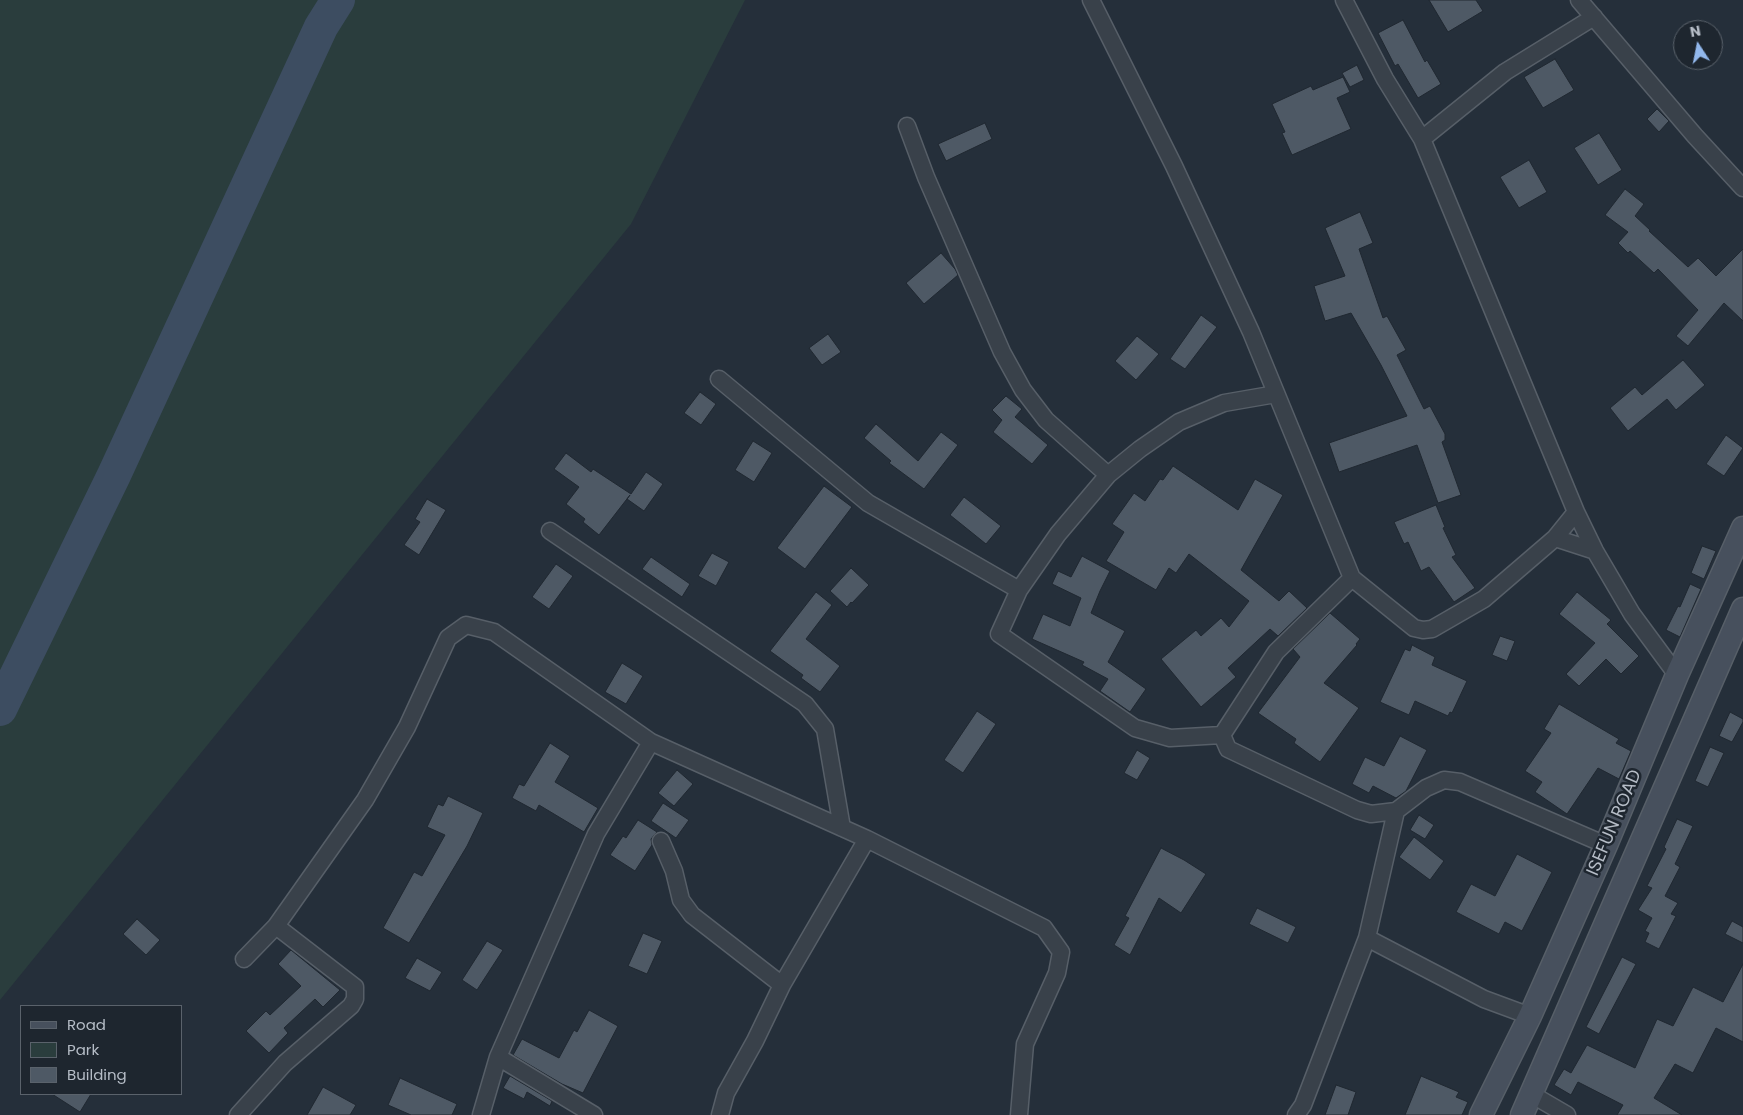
<!DOCTYPE html>
<style>
body{margin:0}
#map{position:relative;width:1743px;height:1115px;overflow:hidden;background:#252f3a;font-family:Poppins,sans-serif}
canvas{display:block}
.legend{position:absolute;left:20px;top:1005px;width:162px;height:90px;box-sizing:border-box;background:#1e262f;border:1px solid #5a626b;margin:0;padding:6px 9px;list-style:none;font-size:15px;color:#b5bcc6}
.legend li{display:flex;align-items:center;gap:10px;height:25px}
.legend b{width:25px;border:1px solid #5a626b}
.north{position:absolute;left:1673px;top:20px;width:50px;height:50px;box-sizing:border-box;background:#1e262f;border:1px solid #5a626b;border-radius:50%;rotate:349deg;font-size:14px;font-weight:700;line-height:20px;text-align:center;color:#b5bcc6}
.north::after{content:'';display:block;margin:auto;width:18px;height:22px;background:#92b8ed;clip-path:polygon(50% 0,100% 100%,50% 72%,0 100%)}
</style>
<div id="map">
<canvas width="1743" height="1115"></canvas>
<ul class="legend">
<li><b style="height:6px;background:#47505d"></b>Road</li>
<li><b style="height:14px;background:#2a3d3d"></b>Park</li>
<li><b style="height:14px;background:#4e5965"></b>Building</li>
</ul>
<div class="north">N</div>
</div>
<script>
const ctx = document.querySelector('canvas').getContext('2d');
ctx.lineJoin = 'round';
function paint(path, color) {
  ctx.fillStyle = color;
  ctx.fill(path, 'evenodd');
}
function poly(rows) {
  const path = new Path2D();
  for (const r of rows) {
    path.moveTo(r[0], r[1]);
    for (let i = 2; i < r.length; i += 2) path.lineTo(r[i], r[i + 1]);
  }
  return path;
}
function strokePath(path, color, width, dash) {
  ctx.strokeStyle = color;
  ctx.lineWidth = width;
  ctx.lineCap = dash ? 'butt' : 'round';
  ctx.setLineDash(dash || []);
  ctx.stroke(path);
}
function label(font, color, halo, rows, align = 'center') {
  ctx.font = font + ' Poppins,sans-serif';
  ctx.lineWidth = 5;
  ctx.setLineDash([]);
  ctx.textBaseline = 'middle';
  ctx.strokeStyle = halo;
  ctx.fillStyle = color;
  for (const [text, x, y, turn = 0] of rows) {
    ctx.save();
    ctx.translate(x, y);
    ctx.rotate((+turn || 0) * Math.PI / 180);
    ctx.textAlign = isNaN(turn) ? turn : align;
    if (halo) ctx.strokeText(text, 0, 0);
    ctx.fillText(text, 0, 0);
    ctx.restore();
  }
}
const green = poly([
 [0,0,745,0,631,224,0,1000]
]);
const river = poly([
 [0,709,114,475,321,27,338,0]
]);
const building = poly([
 [1429,0,1476,0,1483,11,1448,32,1429,0],
 [1403,20,1425,62,1427,60,1441,84,1418,98,1398,64,1395,66,1378,33,1403,20],
 [1555,59,1574,90,1543,108,1524,77,1555,59],
 [1357,65,1364,80,1350,87,1342,73,1357,65],
 [1343,77,1350,92,1337,98,1351,129,1292,155,1282,133,1285,132,1272,104,1311,86,1313,90,1343,77],
 [1657,109,1669,121,1659,132,1647,119,1657,109],
 [985,123,992,139,946,161,938,144,985,123],
 [1599,133,1622,170,1598,185,1574,148,1599,133],
 [1529,160,1547,192,1519,208,1500,177,1529,160],
 [1625,189,1644,204,1635,216,1650,230,1649,231,1688,267,1698,258,1716,276,1743,249,1743,321,1724,303,1688,346,1676,336,1698,310,1658,269,1654,273,1630,251,1628,253,1618,243,1628,232,1605,215,1625,189],
 [1360,212,1373,243,1359,249,1383,318,1387,316,1406,350,1397,355,1424,409,1430,406,1445,434,1445,440,1442,442,1461,495,1438,503,1417,445,1339,472,1329,443,1407,416,1381,365,1351,313,1325,321,1314,286,1345,276,1325,228,1360,212],
 [941,253,955,269,958,275,924,304,906,283,941,253],
 [1201,315,1217,327,1185,369,1170,359,1201,315],
 [828,334,841,352,822,365,809,348,828,334],
 [1137,336,1159,354,1136,380,1115,361,1137,336],
 [1683,360,1705,385,1676,410,1667,399,1628,431,1610,408,1635,387,1642,395,1683,360],
 [700,392,716,404,701,425,684,413,700,392],
 [1006,396,1022,409,1015,417,1048,445,1032,464,993,432,1002,420,992,410,1006,396],
 [876,424,918,461,941,432,958,445,924,489,889,463,891,461,864,438,876,424],
 [1726,435,1743,448,1724,476,1706,464,1726,435],
 [753,441,772,453,754,482,735,470,753,441],
 [566,453,591,472,593,469,631,494,646,472,663,484,644,511,627,499,630,495,599,535,583,522,585,519,566,504,579,487,554,469,566,453],
 [1173,466,1238,510,1255,479,1283,495,1241,570,1279,601,1289,591,1307,608,1278,636,1270,629,1228,668,1236,677,1201,707,1161,659,1196,630,1201,636,1221,618,1229,627,1249,601,1189,554,1176,573,1169,568,1156,590,1106,561,1124,532,1112,524,1134,493,1145,501,1160,479,1163,480,1173,466],
 [824,486,852,507,805,569,777,548,824,486],
 [964,497,1001,526,986,544,950,515,964,497],
 [427,499,446,510,419,555,404,545,420,522,415,519,427,499],
 [1436,505,1445,527,1443,528,1456,555,1452,557,1475,588,1454,602,1429,567,1421,571,1408,542,1404,544,1394,522,1436,505],
 [1702,546,1716,551,1704,579,1691,573,1702,546],
 [712,553,729,562,716,586,698,576,712,553],
 [1082,556,1110,571,1100,591,1091,613,1125,631,1108,662,1146,689,1130,712,1100,691,1108,679,1082,665,1084,662,1032,639,1043,614,1070,626,1081,598,1052,584,1058,571,1071,577,1082,556],
 [651,557,690,584,682,597,642,569,651,557],
 [556,564,573,576,549,609,532,597,556,564],
 [851,568,869,585,852,603,851,602,847,607,830,591,851,568],
 [1690,584,1701,589,1680,637,1666,630,1678,606,1680,607,1690,584],
 [816,592,832,605,806,639,840,666,820,692,801,678,803,675,770,651,816,592],
 [1577,592,1611,620,1607,624,1639,656,1621,674,1606,659,1579,686,1566,674,1595,643,1559,614,1577,592],
 [1330,613,1360,639,1356,644,1357,645,1324,683,1359,708,1320,762,1294,743,1296,739,1258,713,1300,657,1293,649,1330,613],
 [1500,636,1515,641,1507,661,1492,655,1500,636],
 [1412,645,1435,657,1432,665,1467,681,1452,713,1450,712,1448,716,1415,701,1409,715,1380,702,1405,649,1410,651,1412,645],
 [622,663,643,676,626,704,605,692,622,663],
 [1559,704,1619,739,1616,743,1631,751,1619,779,1598,768,1567,814,1535,792,1542,782,1525,771,1551,733,1544,729,1559,704],
 [977,711,996,724,963,773,944,760,977,711],
 [1730,712,1743,719,1743,722,1732,742,1719,736,1730,712],
 [1400,736,1427,750,1406,791,1396,798,1373,786,1369,793,1352,784,1365,757,1384,766,1400,736],
 [550,743,570,756,555,782,598,808,584,832,539,805,536,811,512,798,519,784,524,786,550,743],
 [1710,747,1724,753,1708,787,1695,781,1710,747],
 [1137,750,1150,758,1137,780,1124,773,1137,750],
 [677,770,693,784,674,806,658,793,677,770],
 [448,796,483,813,467,846,409,943,383,928,414,872,422,876,445,835,427,827,438,804,443,806,448,796],
 [663,803,689,820,676,838,651,821,663,803],
 [1419,815,1434,825,1425,839,1410,830,1419,815],
 [1677,819,1693,826,1675,864,1680,867,1665,896,1678,903,1671,914,1676,916,1659,949,1645,942,1649,933,1645,931,1652,918,1638,910,1652,888,1647,886,1666,849,1664,847,1677,819],
 [638,820,657,832,651,839,652,845,635,871,610,855,623,836,626,838,638,820],
 [1414,837,1444,861,1430,880,1399,857,1414,837],
 [1161,848,1184,860,1206,874,1181,913,1159,898,1130,955,1114,945,1129,918,1125,916,1161,848],
 [1517,854,1552,872,1522,931,1505,922,1499,934,1456,912,1471,884,1495,896,1517,854],
 [1257,908,1296,927,1288,943,1249,924,1257,908],
 [137,919,160,940,146,955,123,934,137,919],
 [1732,921,1743,927,1743,943,1725,934,1732,921],
 [643,933,662,941,647,974,628,966,643,933],
 [487,941,503,950,477,990,462,980,487,941],
 [291,950,340,990,323,1007,315,999,284,1028,288,1033,269,1053,246,1031,266,1011,270,1015,301,986,278,964,291,950],
 [1622,957,1636,964,1599,1034,1586,1027,1622,957],
 [417,958,442,972,430,991,405,978,417,958],
 [1743,964,1743,1042,1716,1028,1693,1073,1675,1064,1654,1098,1682,1115,1617,1115,1623,1105,1578,1082,1571,1095,1554,1085,1564,1069,1571,1073,1587,1045,1635,1068,1657,1019,1673,1026,1693,987,1723,1002,1743,964],
 [589,1010,618,1026,583,1093,562,1084,513,1055,522,1039,559,1058,574,1030,577,1032,589,1010],
 [510,1076,552,1101,550,1106,527,1092,524,1099,503,1088,510,1076],
 [1421,1076,1459,1092,1456,1097,1468,1102,1462,1115,1405,1115,1421,1076],
 [400,1078,457,1104,452,1115,411,1115,388,1105,400,1078],
 [1336,1085,1356,1092,1348,1115,1325,1115,1336,1085],
 [323,1087,356,1105,350,1115,307,1115,323,1087],
 [52,1094,91,1094,80,1112,52,1094]
]);
const street = poly([
 [1091,0,1174,166,1251,332,1352,578,1414,628,1423,630,1432,629,1484,599,1555,538,1576,512],
 [1344,0,1385,79,1422,139,1576,512,1595,551,1632,614,1677,675],
 [1579,0,1695,136,1743,188],
 [907,126,926,177,1002,352,1023,390,1046,420,1108,475],
 [1422,139,1505,72,1594,17],
 [719,379,868,503,1019,590],
 [550,531,805,704,825,729,842,828],
 [1555,538,1595,551],
 [1352,578,1276,652,1222,735,1228,749,1357,810,1371,814,1396,811,1426,788,1444,780,1460,782,1606,845],
 [1222,735,1170,738,1135,728,999,634,1019,590,1058,534,1108,475,1140,449,1179,422,1224,403,1276,394],
 [661,841,674,871,681,900,692,915,782,985],
 [1367,938,1484,999,1530,1016],
 [244,959,276,926,365,800,407,727,448,638,466,625,494,632,651,742,867,839,1044,928,1061,952,1057,973,1025,1044,1019,1115],
 [498,1057,594,1115],
 [1531,1094,1567,1115],
 [238,1115,285,1063,351,1006,355,999,355,987,276,926],
 [481,1115,498,1057,596,834,651,742],
 [720,1115,726,1093,755,1041,782,985,867,839],
 [1296,1115,1303,1105,1367,938,1396,811]
]);
const secondary = poly([
 [1481,1115,1530,1016,1606,845,1677,675,1743,528],
 [1522,1115,1743,609]
]);
const streetNames = [
 ["ISEFUN ROAD",1615,823,-67]
];
paint(green, '#2a3d3d');
strokePath(river, '#3d4d61', 34);
paint(building, '#4e5965');
strokePath(building, '#202831', 1);
strokePath(street, '#575f68', 19);
strokePath(secondary, '#575f68', 25);
strokePath(street, '#39414a', 16);
strokePath(secondary, '#47505d', 22);
label('18px', '#b5bcc6', '#1e262f', streetNames);
</script>
